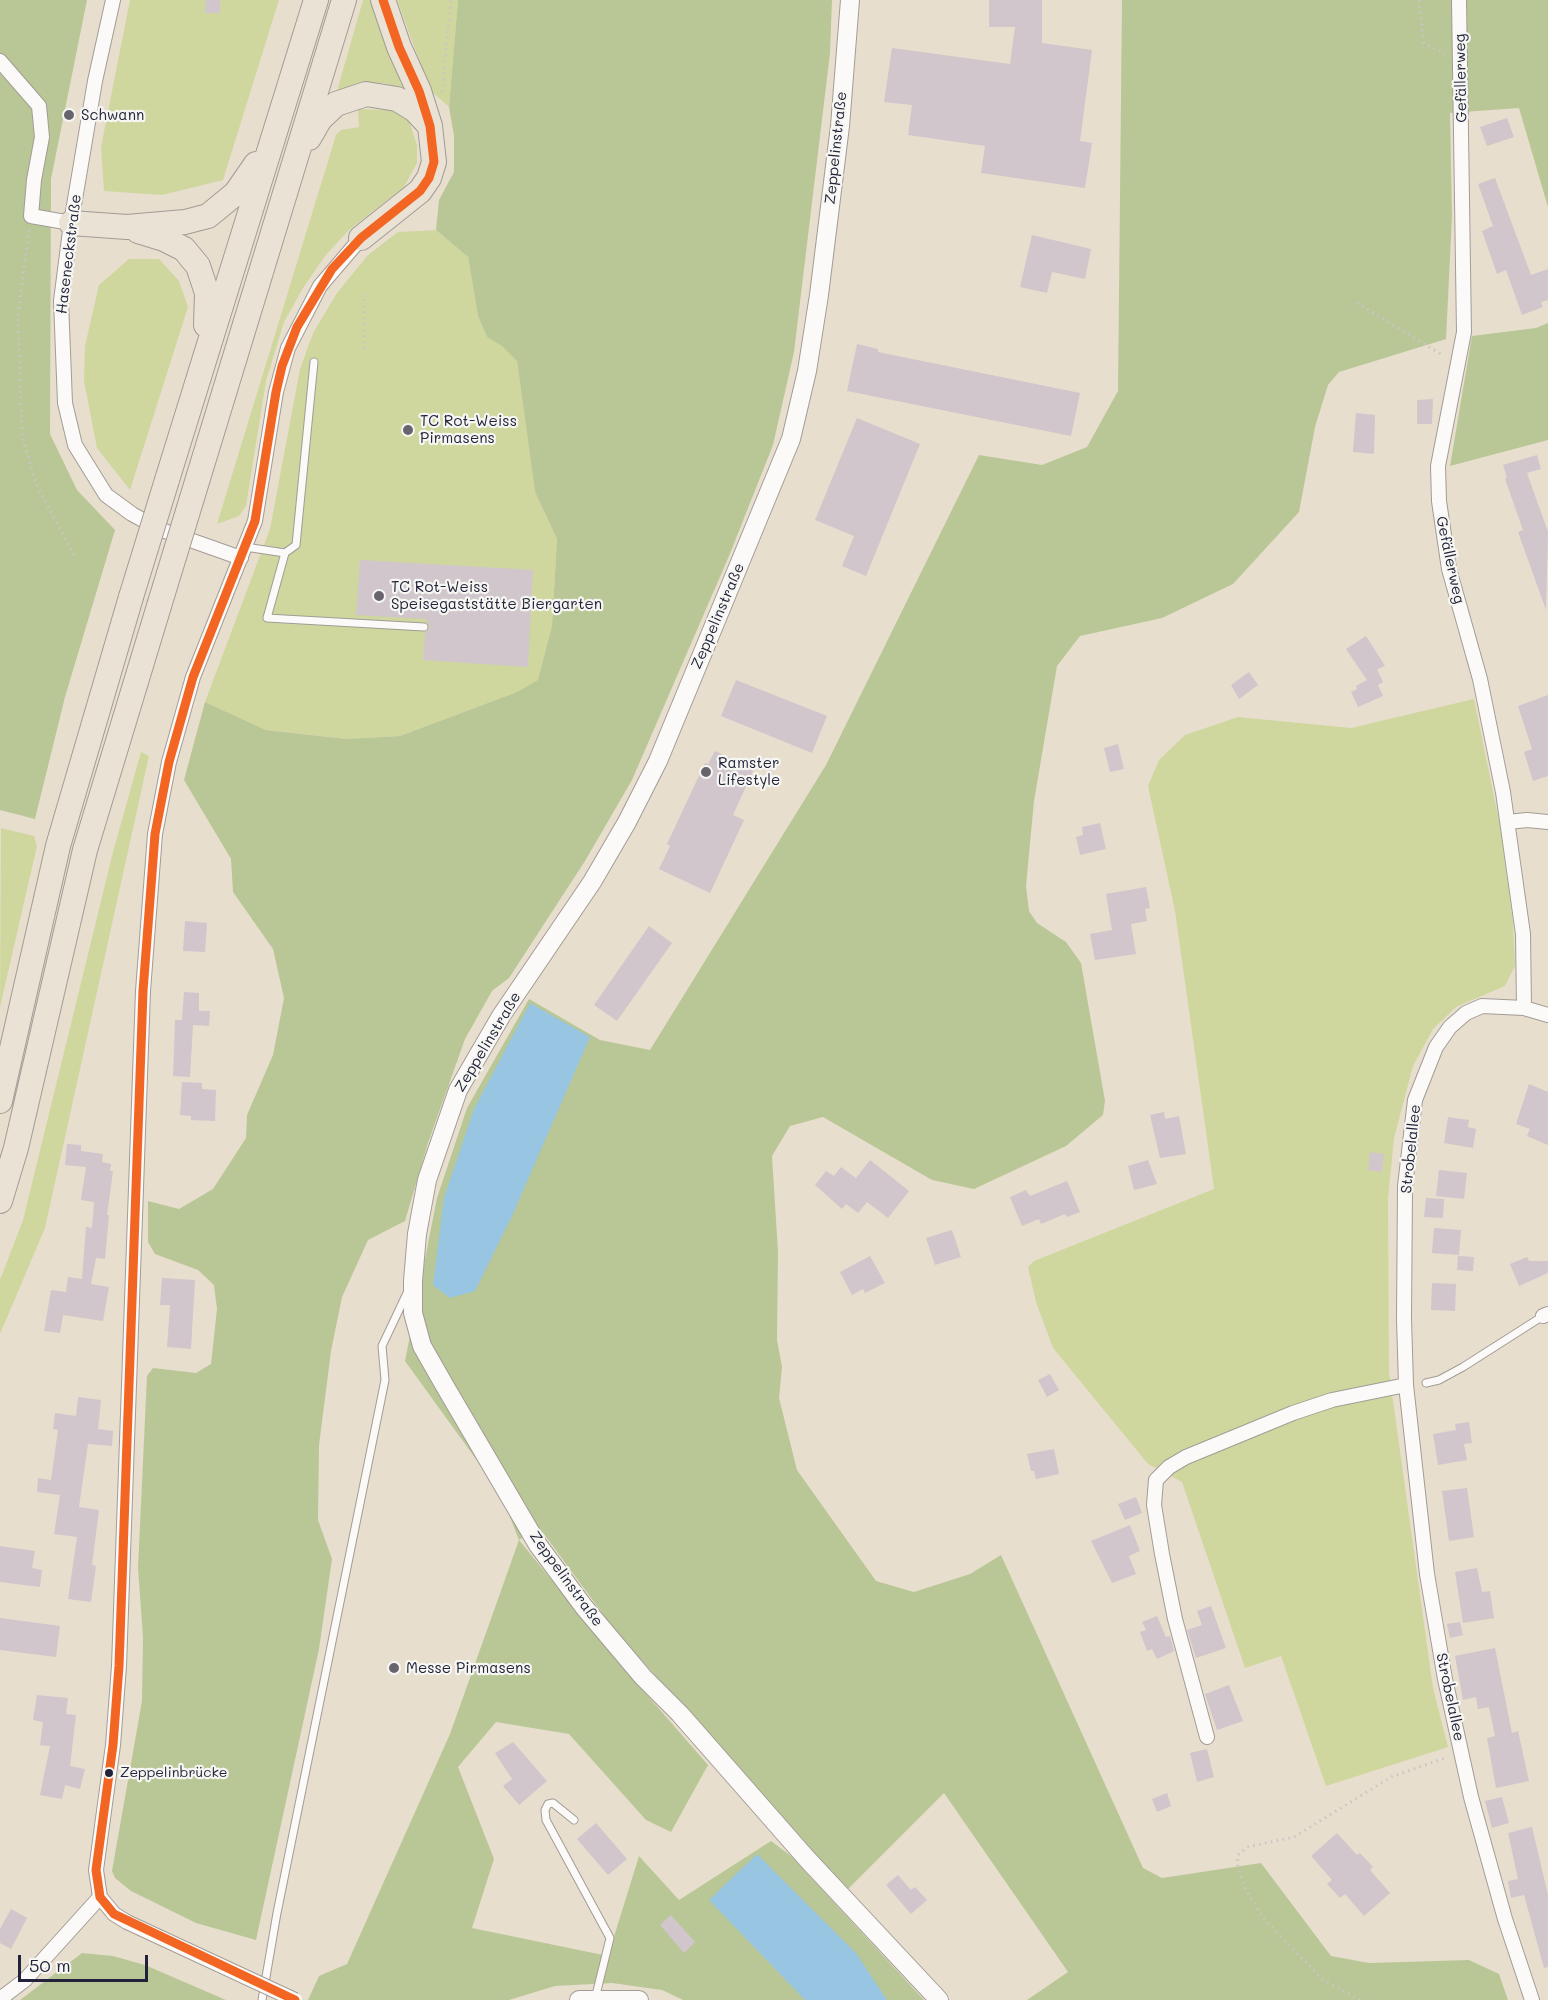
<!DOCTYPE html>
<meta charset="utf-8">
<style>
body{margin:0}
#map{position:relative;width:1548px;height:2000px;overflow:hidden;background:#e8dece;font-family:Mali,sans-serif}
canvas{display:block}
.scale{position:absolute;left:18px;top:1955px;width:130px;height:27px;box-sizing:border-box;border:3px solid #22223b;border-top:0;padding-left:8px;font-size:18px;line-height:21px;white-space:nowrap;color:#22223b;-webkit-text-stroke:4px #f6f6f2;paint-order:stroke}
</style>
<div id="map">
<canvas width="1548" height="2000"></canvas>
<div class="scale">50 m</div>
</div>
<script>
const ctx = document.querySelector('canvas').getContext('2d');
ctx.lineJoin = 'round';
function paint(path, color) {
  ctx.fillStyle = color;
  ctx.fill(path, 'evenodd');
}
function poly(rows) {
  const path = new Path2D();
  for (const r of rows) {
    path.moveTo(r[0], r[1]);
    for (let i = 2; i < r.length; i += 2) path.lineTo(r[i], r[i + 1]);
  }
  return path;
}
function strokePath(path, color, width, dash) {
  ctx.strokeStyle = color;
  ctx.lineWidth = width;
  ctx.lineCap = dash ? 'butt' : 'round';
  ctx.setLineDash(dash || []);
  ctx.stroke(path);
}
function label(font, color, halo, rows, align = 'center') {
  ctx.font = font + ' Mali,sans-serif';
  ctx.lineWidth = 4.5;
  ctx.setLineDash([]);
  ctx.textBaseline = 'middle';
  ctx.strokeStyle = halo;
  ctx.fillStyle = color;
  for (const [text, x, y, turn = 0] of rows) {
    ctx.save();
    ctx.translate(x, y);
    ctx.rotate((+turn || 0) * Math.PI / 180);
    ctx.textAlign = isNaN(turn) ? turn : align;
    if (halo) ctx.strokeText(text, 0, 0);
    ctx.fillText(text, 0, 0);
    ctx.restore();
  }
}
const green = poly([
 [130,0,279,0,223,180,162,195,104,191,101,147],
 [363,0,372,0,385,44,409,92,384,83,359,84,337,91],
 [397,0,458,0,449,107,430,90],
 [358,109,392,110,409,121,417,145,417,163,404,187,349,230,325,256,303,288,284,322,266,381,246,506,239,516,217,524,336,135,341,130,359,127],
 [436,230,468,257,478,316,487,337,502,345,517,361,535,492,557,539,552,626,539,680,517,692,400,736,346,739,266,730,205,702,270,529,300,369,313,333,337,293,368,255,398,232],
 [129,259,159,259,179,281,188,307,130,490,97,448,84,381,85,346,99,285],
 [1474,699,1500,826,1513,923,1515,966,1505,986,1456,1007,1433,1029,1413,1066,1394,1138,1388,1199,1389,1372,1433,1688,1448,1747,1326,1786,1281,1656,1245,1668,1182,1482,1148,1464,1053,1348,1036,1302,1028,1267,1034,1261,1214,1189,1175,911,1148,786,1159,760,1185,735,1238,717,1351,728],
 [141,752,149,756,45,1228,0,1334,0,1280,23,1220,113,852],
 [1,828,34,836,37,846,0,1007]
]);
const forest = poly([
 [0,0,87,0,51,179,50,434,77,490,115,530,65,697,35,819,0,810],
 [458,0,832,0,830,53,794,352,773,445,729,556,632,780,585,861,509,978,492,991,465,1039,428,1143,405,1221,368,1240,342,1297,331,1351,319,1445,318,1520,332,1559,319,1649,256,1940,196,1923,131,1891,115,1878,112,1871,142,1701,143,1637,138,1568,147,1376,153,1368,196,1373,211,1364,217,1309,214,1285,198,1270,155,1254,148,1242,148,1201,179,1209,213,1189,246,1138,247,1115,273,1055,284,998,273,949,233,892,231,859,184,780,205,702,266,730,346,739,400,736,517,692,538,680,552,626,557,539,535,492,517,361,502,346,487,337,478,316,468,257,436,230,439,200,454,172,454,136,449,107],
 [1122,0,1548,0,1548,207,1519,108,1450,113,1452,216,1446,339,1339,372,1328,385,1315,427,1299,512,1233,584,1162,618,1080,636,1057,666,1034,801,1026,886,1029,911,1037,923,1066,942,1081,963,1105,1101,1103,1115,1066,1146,974,1189,932,1180,823,1117,790,1126,772,1156,778,1252,777,1340,782,1367,779,1398,797,1470,876,1581,914,1592,970,1574,1001,1555,1143,1868,1162,1878,1261,1863,1331,1956,1369,1963,1469,1960,1499,1974,1508,2000,1027,2000,1068,1972,944,1793,847,1890,614,1629,538,1526,519,1540,614,1657,708,1765,671,1832,646,1820,569,1734,496,1722,458,1767,494,1859,472,1928,608,1956,639,1856,679,1900,771,1841,791,1856,924,2000,683,2000,662,1990,612,1983,555,1986,509,2000,308,2000,319,1976,347,1964,450,1734,519,1540,506,1507,486,1473,405,1361,437,1198,467,1108,529,999,600,1040,650,1050,826,765,979,455,1042,465,1087,447,1118,391],
 [1548,323,1548,440,1450,466,1472,336,1536,328],
 [82,1953,113,1956,145,1965,226,2000,20,2000]
]);
const water = poly([
 [530,1003,590,1037,512,1216,475,1291,450,1298,433,1285,444,1198,474,1109],
 [757,1854,856,1953,887,2000,805,2000,709,1900]
]);
const building = poly([
 [206,0,220,0,220,13,205,13],
 [989,0,1042,0,1042,43,1092,50,1080,141,1092,143,1085,188,981,173,985,146,908,135,912,105,884,102,892,48,1010,64,1015,27,989,27],
 [1507,118,1514,137,1487,146,1480,127],
 [1495,178,1531,275,1548,269,1548,300,1541,302,1543,307,1522,315,1506,270,1497,274,1482,231,1493,226,1478,184],
 [1032,235,1091,249,1085,279,1052,272,1047,293,1020,287],
 [857,344,878,349,878,352,1080,393,1071,436,847,391],
 [1433,399,1432,424,1417,424,1417,400],
 [1356,413,1375,415,1374,454,1353,452],
 [857,418,920,444,866,576,842,566,854,536,815,520],
 [1537,455,1541,469,1527,473,1548,532,1546,610,1518,532,1523,530,1505,479,1507,478,1503,465],
 [360,560,533,570,528,667,423,660,425,632,430,628,426,619,356,615],
 [1366,636,1385,666,1377,669,1383,682,1378,685,1383,696,1358,707,1351,692,1357,689,1356,686,1367,680,1346,649],
 [1249,672,1258,685,1239,699,1231,685],
 [736,680,827,716,812,753,721,716],
 [1548,695,1548,776,1533,781,1524,752,1532,749,1518,706],
 [1118,744,1124,769,1110,772,1104,748],
 [715,751,754,769,733,815,744,820,710,893,659,869,670,846,667,844,705,763,708,764],
 [1100,823,1106,849,1080,855,1076,837,1083,835,1082,827],
 [1146,887,1150,908,1145,909,1147,921,1131,924,1136,954,1095,960,1090,934,1112,930,1106,894],
 [185,921,207,923,205,952,183,951],
 [649,926,672,943,617,1021,594,1005],
 [184,992,199,993,199,1011,210,1011,209,1026,193,1025,190,1077,173,1076,175,1020,182,1020],
 [182,1082,202,1083,202,1089,216,1090,215,1121,191,1120,191,1116,180,1115],
 [1529,1084,1548,1092,1548,1145,1527,1136,1530,1129,1516,1124],
 [1164,1112,1165,1119,1179,1116,1186,1154,1160,1158,1150,1115],
 [1448,1117,1469,1120,1468,1127,1476,1129,1473,1148,1444,1143],
 [67,1144,81,1145,81,1151,103,1154,102,1162,111,1164,110,1171,113,1171,107,1215,109,1215,105,1259,96,1258,91,1284,109,1287,103,1321,63,1315,60,1333,44,1331,51,1290,66,1292,68,1277,82,1279,86,1227,92,1228,94,1202,81,1200,86,1167,65,1165],
 [1370,1152,1384,1154,1382,1172,1368,1170],
 [870,1160,909,1191,888,1218,867,1202,858,1213,846,1204,842,1209,815,1185,826,1171,834,1176,841,1167,856,1178],
 [1148,1160,1157,1184,1134,1190,1128,1166],
 [1439,1170,1467,1173,1464,1199,1436,1196],
 [1067,1181,1080,1212,1067,1217,1065,1214,1041,1224,1039,1219,1022,1226,1010,1197,1026,1190,1030,1196],
 [1426,1198,1444,1199,1443,1218,1424,1217],
 [1434,1228,1461,1230,1459,1255,1432,1253],
 [952,1230,961,1257,935,1265,926,1238],
 [870,1256,885,1283,865,1293,863,1289,852,1295,840,1272],
 [1458,1256,1474,1257,1473,1271,1457,1270],
 [1527,1257,1529,1261,1548,1261,1548,1273,1519,1286,1510,1264],
 [162,1278,195,1280,191,1349,167,1347,170,1305,160,1305],
 [1432,1283,1456,1284,1455,1311,1431,1310],
 [1050,1374,1059,1390,1047,1397,1038,1380],
 [78,1397,101,1400,98,1429,113,1431,112,1446,88,1444,79,1507,99,1510,92,1565,96,1566,91,1602,68,1599,77,1537,54,1534,60,1495,37,1492,38,1478,51,1480,58,1430,53,1429,55,1413,76,1416],
 [1469,1422,1472,1443,1464,1444,1467,1460,1438,1465,1433,1434,1456,1430,1455,1424],
 [1054,1449,1059,1474,1036,1479,1034,1471,1031,1471,1027,1454],
 [1467,1488,1474,1537,1449,1541,1442,1491],
 [1136,1497,1142,1513,1125,1520,1118,1504],
 [1130,1525,1140,1551,1129,1556,1136,1574,1112,1583,1091,1541],
 [0,1546,35,1551,32,1568,42,1570,40,1587,0,1582],
 [1477,1568,1482,1592,1490,1591,1494,1618,1463,1623,1455,1572],
 [1211,1606,1226,1648,1196,1658,1187,1630,1202,1625,1197,1611],
 [1157,1616,1166,1637,1170,1636,1174,1651,1157,1659,1152,1649,1147,1651,1140,1632,1146,1630,1142,1622],
 [0,1618,60,1626,56,1657,0,1650],
 [1460,1622,1463,1635,1450,1638,1447,1624],
 [1495,1648,1512,1733,1518,1731,1529,1781,1496,1788,1487,1738,1495,1736,1489,1707,1478,1709,1476,1697,1463,1700,1455,1656],
 [1229,1685,1243,1721,1217,1730,1205,1694],
 [37,1695,68,1698,66,1714,76,1715,70,1766,85,1769,80,1789,65,1785,62,1799,40,1795,50,1746,40,1745,43,1722,33,1720],
 [513,1742,547,1781,519,1805,503,1786,512,1779,495,1753],
 [1207,1749,1214,1777,1197,1782,1190,1753],
 [1167,1793,1171,1806,1157,1812,1152,1799],
 [1502,1797,1509,1823,1492,1828,1485,1801],
 [596,1823,627,1859,608,1875,577,1839],
 [1532,1827,1548,1895,1548,1967,1544,1968,1524,1895,1511,1898,1508,1881,1518,1879,1508,1833],
 [1337,1833,1357,1855,1360,1853,1373,1867,1370,1870,1390,1893,1364,1916,1345,1894,1340,1898,1327,1884,1332,1880,1311,1856],
 [898,1875,911,1890,915,1887,927,1900,911,1914,886,1885],
 [11,1909,27,1918,11,1949,0,1943,0,1929],
 [671,1915,695,1942,684,1953,660,1925]
]);
const path = poly([
 [1419,0,1424,43,1445,54],
 [442,92,451,0],
 [29,230,18,315,22,435,36,484,75,557],
 [1357,303,1444,356],
 [364,349,364,296,370,296],
 [1360,2000,1322,1979,1263,1918,1245,1888,1237,1864,1238,1855,1247,1847,1294,1837,1391,1777,1448,1757]
]);
const service = poly([
 [245,547,285,553,296,545,314,362],
 [285,553,267,618,424,627],
 [1426,1383,1439,1380,1463,1367,1543,1316],
 [574,1820,553,1803,548,1804,545,1810,546,1820,610,1938,595,1999],
 [262,2000,277,1913,385,1380,382,1346,408,1291]
]);
const minor = poly([
 [113,0,95,81,71,223,61,301,65,403,75,445,106,495,132,514,159,529,241,558],
 [1459,0,1464,332,1438,466,1439,501,1449,569,1480,679,1503,792,1523,934,1524,1008],
 [0,61,39,106,42,137,34,180,31,216,71,223],
 [1508,822,1527,820,1548,822],
 [1543,1316,1548,1314],
 [1207,1737,1175,1619,1162,1554,1154,1505,1156,1480,1169,1467,1186,1457,1293,1413,1332,1400,1406,1385],
 [127,1922,114,1914,100,1897,96,1870,113,1745,119,1666,143,991,155,834,169,762,193,677,255,521,276,392,288,348,320,286,361,238],
 [0,1999,25,1980,100,1897],
 [1532,2000,1505,1919,1471,1797,1445,1679,1427,1574,1406,1385,1404,1319,1405,1186,1415,1100,1436,1047,1450,1027,1466,1013,1482,1006,1524,1008,1548,1015]
]);
const tertiary = poly([
 [850,0,840,126,819,295,807,371,791,439,658,761,627,822,592,882,501,1016,458,1090,427,1180,417,1234,413,1281,413,1313,422,1346,446,1388,538,1545,584,1607,643,1677,680,1714,808,1860,939,2000],
 [579,2000,639,2000]
]);
const trunk = poly([
 [309,138,320,119,336,104,366,94,397,99,415,110,430,126],
 [71,223,127,227,185,222,208,216,236,193,256,164],
 [138,231,164,239,184,249,198,266,207,293,206,325],
 [361,238,420,191,429,178,434,162,430,126,419,91,399,47,383,0],
 [167,480,316,0],
 [192,498,344,0],
 [0,1101,58,846,131,597],
 [0,1201,16,1148,85,850,159,606]
]);
const minorBridge = poly([
 [127,1922,295,2000]
]);
const trunkBridge = poly([
 [131,597,167,480],
 [159,606,192,498]
]);
const bus1 = poly([
 [295,2000,114,1914,100,1897,96,1870,113,1745,119,1666,143,991,155,834,169,762,193,677,255,521,276,392,282,366,297,327,332,269,361,238,420,191,429,178,434,162,430,126,419,91,399,47,383,0]
]);
const markers = [
 [69,115,6,"#67646e"],
 [408,430,6,"#67646e"],
 [379,596,6,"#67646e"],
 [706,772,6,"#67646e"],
 [394,1668,6,"#67646e"],
 [109,1773,5,"#22223b"]
];
const busNames = [
 ["Zeppelinbrücke",120,1773]
];
const streetNames = [
 ["Gefällerweg",1461,78,-91],
 ["Zeppelinstraße",836,148,-84],
 ["Haseneckstraße",69,254,-83],
 ["Gefällerweg",1450,560,78],
 ["Zeppelinstraße",718,616,-67],
 ["Zeppelinstraße",488,1042,-59],
 ["Strobelallee",1411,1149,-84],
 ["Zeppelinstraße",566,1579,54],
 ["Strobelallee",1450,1697,78]
];
const poiNames = [
 ["Schwann",81,115],
 ["TC Rot-Weiss",420,421],
 ["Pirmasens",420,438],
 ["TC Rot-Weiss",391,587],
 ["Speisegaststätte Biergarten",391,604],
 ["Ramster",718,763],
 ["Lifestyle",718,780],
 ["Messe Pirmasens",406,1668]
];
paint(green, '#cfd79e');
paint(forest, '#b9c796');
paint(water, '#97c5e2');
paint(building, '#d0c6cc');
strokePath(service, '#a29c96', 9);
strokePath(minor, '#a29c96', 16);
strokePath(tertiary, '#a29c96', 20);
strokePath(trunk, '#a29c96', 26);
strokePath(path, '#c9c6c5', 3, [1.5, 4.5]);
strokePath(service, '#fcfaf8', 7);
strokePath(minor, '#fcfaf8', 14);
strokePath(tertiary, '#fcfaf8', 18);
strokePath(trunk, '#ebe2d6', 24);
strokePath(minorBridge, '#a29c96', 16, []);
strokePath(trunkBridge, '#a29c96', 26, []);
strokePath(minorBridge, '#fcfaf8', 14);
strokePath(trunkBridge, '#ebe2d6', 24);
strokePath(bus1, '#f26522', 9);
for (const [x, y, r, color] of markers) {
  const dot = new Path2D();
  dot.arc(x, y, r, 0, 2 * Math.PI);
  ctx.fillStyle = color;
  ctx.fill(dot);
  strokePath(dot, '#f6f6f2', 2);
}
label('14px', '#22223b', '#f6f6f2', busNames, 'left');
label('15px', '#22223b', '#f6f6f2', streetNames);
label('15px', '#22223b', '#f6f6f2', poiNames, 'left');
</script>
